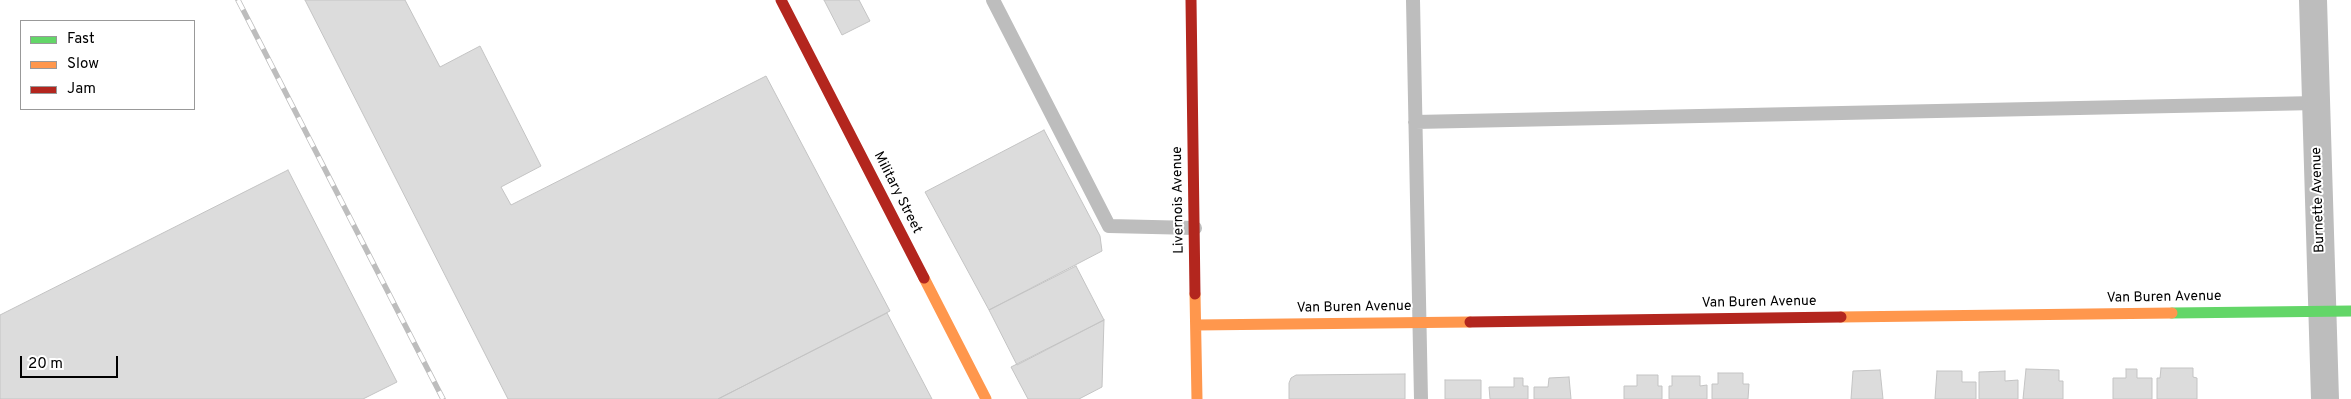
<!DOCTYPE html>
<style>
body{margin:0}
#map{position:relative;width:2351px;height:399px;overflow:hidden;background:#fff;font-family:Overpass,sans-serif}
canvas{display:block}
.legend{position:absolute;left:20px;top:20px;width:175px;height:90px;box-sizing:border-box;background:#fff;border:1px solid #999;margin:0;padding:6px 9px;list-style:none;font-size:15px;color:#000}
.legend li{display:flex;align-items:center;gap:10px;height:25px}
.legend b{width:25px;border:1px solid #999}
.scale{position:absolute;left:20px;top:356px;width:98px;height:22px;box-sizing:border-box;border:2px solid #000;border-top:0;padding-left:6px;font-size:15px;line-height:18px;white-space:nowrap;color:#000;-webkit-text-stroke:4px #fff;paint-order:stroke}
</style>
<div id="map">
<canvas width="2351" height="399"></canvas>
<ul class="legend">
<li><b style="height:6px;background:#63d668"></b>Fast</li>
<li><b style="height:6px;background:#ff974d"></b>Slow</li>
<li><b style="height:6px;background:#b3261e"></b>Jam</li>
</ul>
<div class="scale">20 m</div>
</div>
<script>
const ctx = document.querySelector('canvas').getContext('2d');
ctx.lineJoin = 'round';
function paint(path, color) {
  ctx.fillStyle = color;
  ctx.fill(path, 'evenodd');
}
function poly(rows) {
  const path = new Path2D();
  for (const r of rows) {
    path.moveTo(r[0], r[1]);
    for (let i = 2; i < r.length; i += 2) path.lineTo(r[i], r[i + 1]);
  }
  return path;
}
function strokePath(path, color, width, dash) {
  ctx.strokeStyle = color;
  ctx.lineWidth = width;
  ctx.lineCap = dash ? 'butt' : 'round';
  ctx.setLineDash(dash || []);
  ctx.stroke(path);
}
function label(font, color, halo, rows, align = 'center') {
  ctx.font = font + ' Overpass,sans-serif';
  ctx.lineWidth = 4;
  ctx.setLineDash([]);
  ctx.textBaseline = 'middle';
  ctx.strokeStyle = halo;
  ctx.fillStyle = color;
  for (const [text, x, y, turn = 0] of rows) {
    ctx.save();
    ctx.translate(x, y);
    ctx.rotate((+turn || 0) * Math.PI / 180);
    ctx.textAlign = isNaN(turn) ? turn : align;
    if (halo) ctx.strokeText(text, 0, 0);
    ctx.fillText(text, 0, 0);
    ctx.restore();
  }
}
const building = poly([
 [305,0,405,0,440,67,480,46,541,166,501,187,511,205,766,76,890,311,718,399,508,399,305,0],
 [824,0,859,0,870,21,842,35,824,0],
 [1044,130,1100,236,1102,251,989,310,925,192,1044,130],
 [288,170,397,382,363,399,0,399,0,315,288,170],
 [1076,266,1104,320,1017,365,989,310,1076,266],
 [887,313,932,399,718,399,887,313],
 [1104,320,1102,387,1079,399,1028,399,1011,367,1104,320],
 [2161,368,2193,368,2193,377,2197,378,2197,399,2157,399,2157,378,2160,378,2161,368],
 [2026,369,2059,370,2059,381,2063,381,2063,399,2023,399,2026,369],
 [2126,369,2137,369,2137,378,2152,378,2152,399,2113,399,2113,378,2126,378,2126,369],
 [1880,370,1883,399,1851,399,1853,371,1880,370],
 [1937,371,1962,371,1962,382,1976,382,1976,399,1935,399,1937,371],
 [2005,371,2005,381,2018,380,2018,399,1979,399,1979,372,2005,371],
 [1718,373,1743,373,1743,384,1749,384,1748,399,1712,399,1712,384,1718,384,1718,373],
 [1405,374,1405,399,1289,399,1289,383,1291,378,1296,375,1405,374],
 [1637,375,1658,375,1658,386,1662,386,1662,399,1624,399,1624,386,1637,386,1637,375],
 [1672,376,1700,376,1700,386,1707,385,1707,399,1669,399,1669,386,1672,386,1672,376],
 [1569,377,1571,399,1534,399,1534,387,1548,387,1549,378,1569,377],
 [1514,378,1523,378,1523,386,1528,386,1528,399,1490,399,1489,387,1514,387,1514,378],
 [1445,380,1481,380,1481,399,1445,399,1445,380]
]);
const lane = poly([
 [993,0,1109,226,1195,228],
 [1413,0,1421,399],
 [1415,122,2316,103]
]);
const street = poly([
 [2313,0,2325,399]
]);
const fast = poly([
 [2172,313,2351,311]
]);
const slow = poly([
 [924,278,986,399],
 [1195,294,1197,399],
 [1841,317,2172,313],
 [1196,325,1470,322]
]);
const jam = poly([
 [781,0,924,278],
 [1191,0,1195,294],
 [1470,322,1841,317]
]);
const rail = poly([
 [238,0,443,399]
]);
const streetNames = [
 ["Military Street",897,193,63],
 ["Livernois Avenue",1179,200,-91],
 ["Burnette Avenue",2319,200,-92],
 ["Van Buren Avenue",2164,298,-1],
 ["Van Buren Avenue",1759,303,-1],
 ["Van Buren Avenue",1354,308,-1]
];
paint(building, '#dcdcdc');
strokePath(building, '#c4c4c4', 1);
strokePath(lane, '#bdbdbd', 14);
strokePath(street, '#bdbdbd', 28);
strokePath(fast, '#63d668', 11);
strokePath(slow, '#ff974d', 11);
strokePath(jam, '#b3261e', 11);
strokePath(rail, '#bdbdbd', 5.5);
strokePath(rail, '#fff', 4, [11]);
label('14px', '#000', '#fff', streetNames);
</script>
